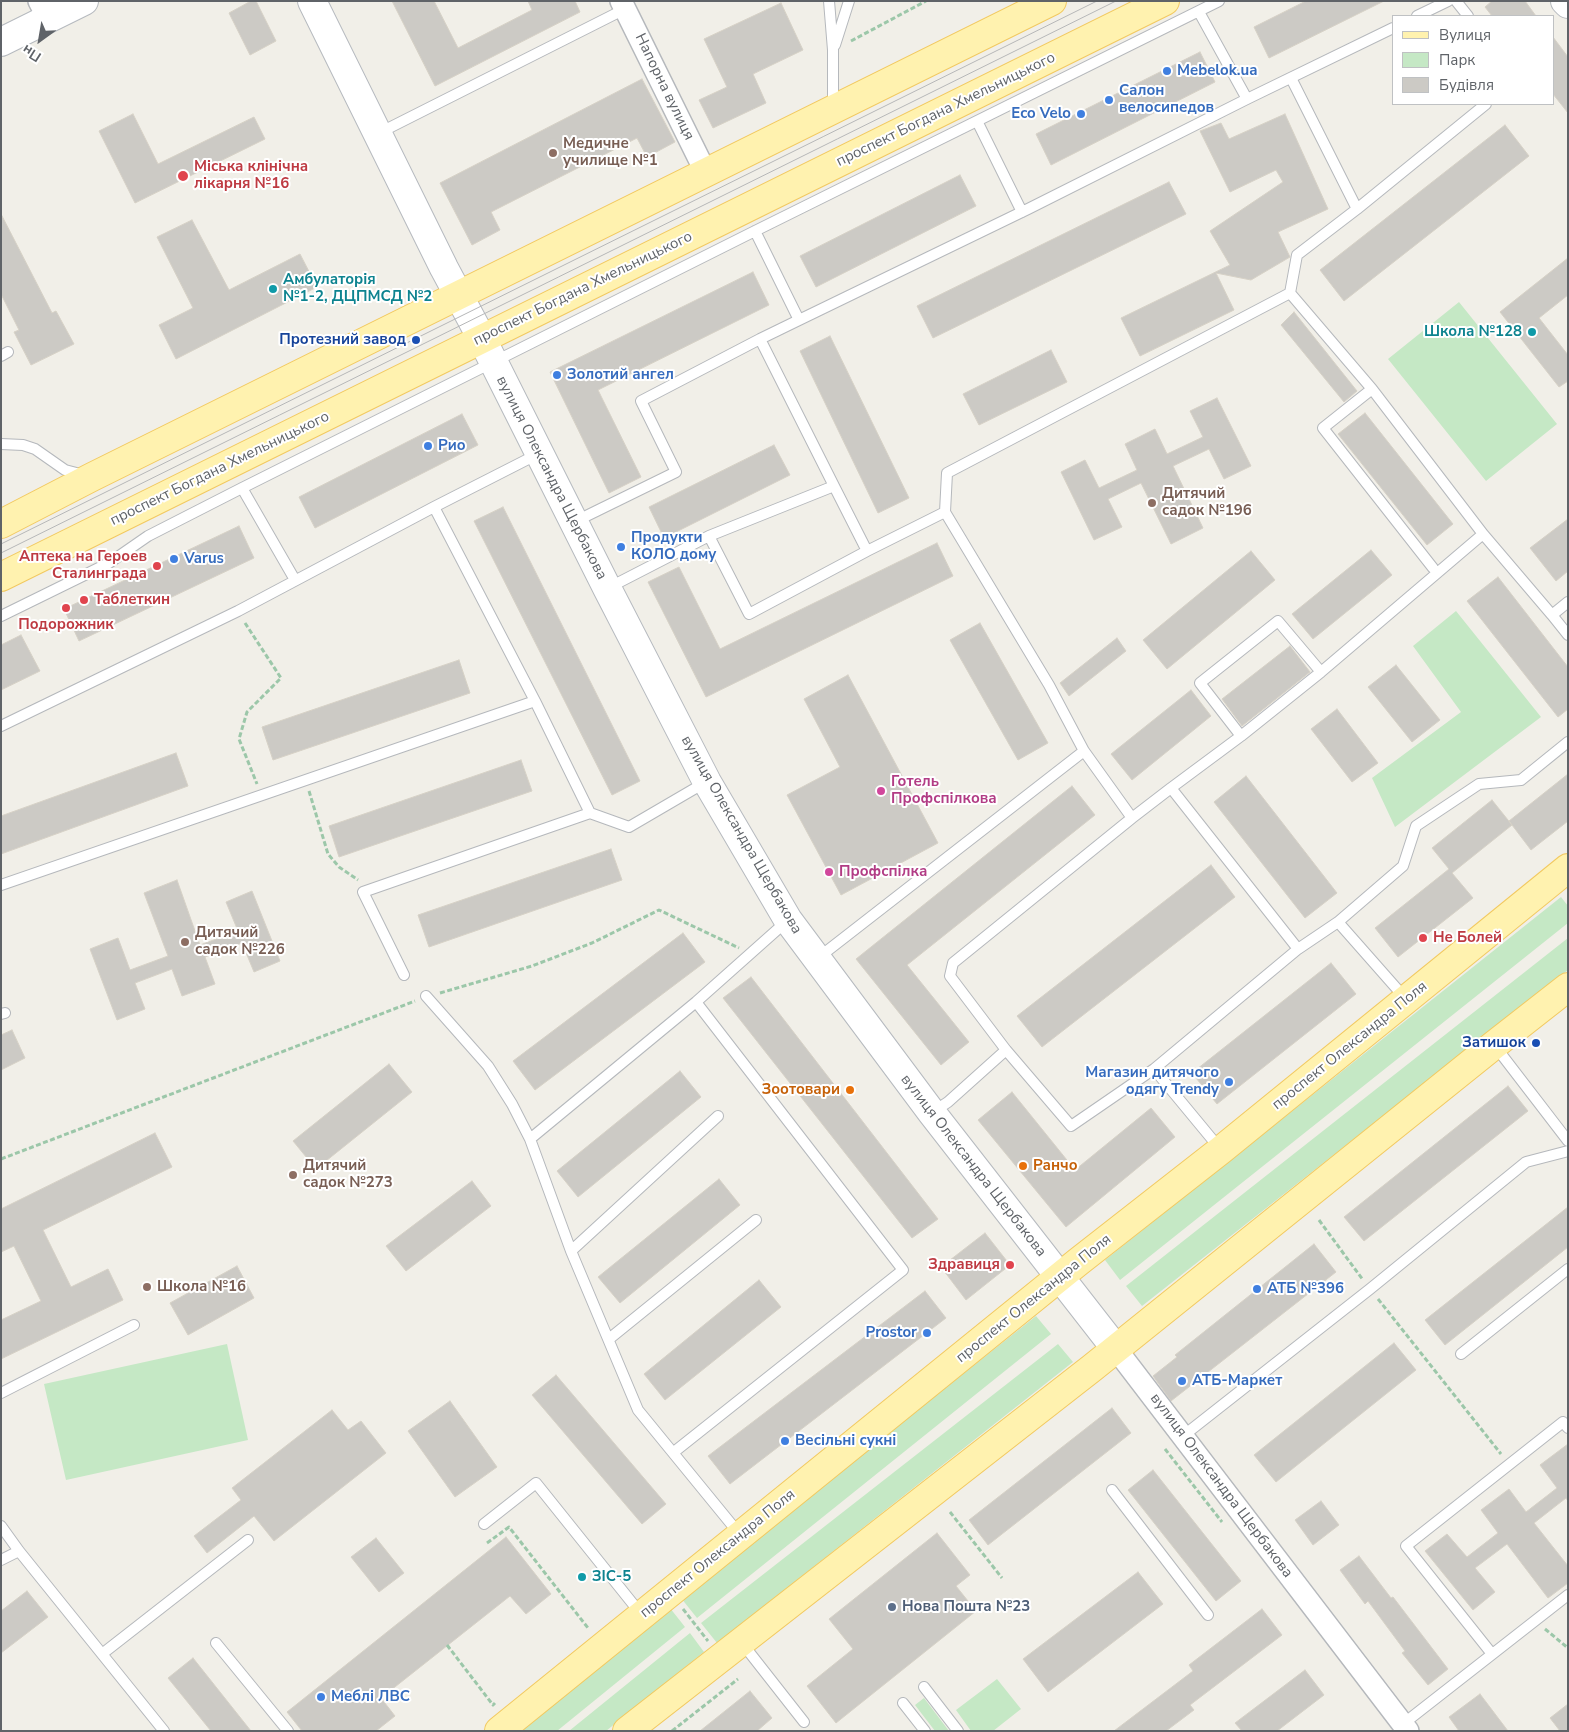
<!DOCTYPE html>
<meta charset="utf-8">
<style>
body{margin:0}
#map{position:relative;width:1569px;height:1732px;overflow:hidden;background:#f1efe8;font-family:"Nunito Sans",sans-serif}
canvas{display:block}
.frame{position:absolute;inset:0;border:2px solid #5f6368;pointer-events:none}
.legend{position:absolute;left:1392px;top:15px;width:162px;height:90px;box-sizing:border-box;background:#fff;border:1px solid #bfc1c3;margin:0;padding:6px 9px;list-style:none;font-size:15px;color:#5f6368}
.legend li{display:flex;align-items:center;gap:10px;height:25px}
.legend b{width:25px;border:1px solid #bfc1c3}
.north{position:absolute;left:15px;top:15px;width:50px;height:50px;-webkit-text-stroke:4px #fff;paint-order:stroke;rotate:212deg;font-size:14px;font-weight:700;line-height:20px;text-align:center;color:#5f6368}
.north::after{content:'';display:block;margin:auto;width:18px;height:22px;background:#5f6368;clip-path:polygon(50% 0,100% 100%,50% 72%,0 100%)}
</style>
<div id="map">
<canvas width="1569" height="1732"></canvas>
<div class="frame"></div>
<ul class="legend">
<li><b style="height:6px;background:#fff2af"></b>Вулиця</li>
<li><b style="height:14px;background:#c5e8c5"></b>Парк</li>
<li><b style="height:14px;background:#cccac5"></b>Будівля</li>
</ul>
<div class="north">Пн</div>
</div>
<script>
const ctx = document.querySelector('canvas').getContext('2d');
ctx.lineJoin = 'round';
function paint(path, color) {
  ctx.fillStyle = color;
  ctx.fill(path, 'evenodd');
}
function poly(rows) {
  const path = new Path2D();
  for (const r of rows) {
    path.moveTo(r[0], r[1]);
    for (let i = 2; i < r.length; i += 2) path.lineTo(r[i], r[i + 1]);
  }
  return path;
}
function strokePath(path, color, width, dash) {
  ctx.strokeStyle = color;
  ctx.lineWidth = width;
  ctx.lineCap = dash ? 'butt' : 'round';
  ctx.setLineDash(dash || []);
  ctx.stroke(path);
}
function label(font, color, halo, rows, align = 'center') {
  ctx.font = font + ' "Nunito Sans",sans-serif';
  ctx.lineWidth = 4;
  ctx.setLineDash([]);
  ctx.textBaseline = 'middle';
  ctx.strokeStyle = halo;
  ctx.fillStyle = color;
  for (const [text, x, y, turn = 0] of rows) {
    ctx.save();
    ctx.translate(x, y);
    ctx.rotate((+turn || 0) * Math.PI / 180);
    ctx.textAlign = isNaN(turn) ? turn : align;
    if (halo) ctx.strokeText(text, 0, 0);
    ctx.fillText(text, 0, 0);
    ctx.restore();
  }
}
const green = poly([
 [1459,302,1557,424,1486,481,1388,359],
 [1456,611,1541,717,1395,827,1372,778,1461,712,1413,646],
 [1561,897,1568,906,1568,923,1120,1280,1105,1260],
 [1568,938,1568,970,1142,1306,1126,1286],
 [1036,1316,1051,1334,697,1618,681,1598],
 [227,1344,248,1440,66,1480,44,1384],
 [1058,1344,1073,1362,717,1643,701,1623],
 [670,1608,685,1627,557,1731,518,1731],
 [690,1633,704,1652,606,1731,569,1731],
 [997,1679,1021,1709,993,1731,971,1731,956,1710],
 [924,1698,949,1731,935,1731,915,1705]
]);
const building = poly([
 [251,1,256,1,276,41,250,55,229,13,251,1],
 [392,1,434,1,458,48,532,10,528,1,575,1,580,12,435,86,392,1],
 [1306,1,1384,1,1269,58,1254,27,1306,1],
 [1492,1,1525,1,1536,16,1492,16,1485,7,1492,1],
 [781,3,803,50,753,74,766,103,713,128,699,100,727,87,704,39,781,3],
 [1553,37,1568,57,1568,113,1553,94,1553,37],
 [1200,52,1215,82,1051,165,1036,134,1200,52],
 [642,79,675,142,647,157,637,138,491,212,500,230,472,245,440,183,642,79],
 [133,114,158,164,254,117,265,139,135,203,99,131,133,114],
 [1285,114,1328,209,1278,232,1290,257,1251,280,1216,273,1234,310,1140,356,1121,318,1230,265,1210,231,1283,182,1276,170,1230,192,1200,131,1221,123,1229,139,1285,114],
 [1505,125,1529,156,1344,301,1320,270,1505,125],
 [960,175,976,206,816,287,800,256,960,175],
 [1169,182,1186,214,933,338,917,306,1169,182],
 [1,214,52,313,56,311,74,344,31,365,14,332,19,330,1,294,1,214],
 [192,220,229,290,300,254,317,287,176,359,159,325,193,308,157,237,192,220],
 [1568,258,1568,295,1539,318,1568,355,1568,381,1559,387,1500,312,1568,258],
 [753,272,769,305,598,390,641,477,609,493,550,372,753,272],
 [1294,312,1357,391,1344,402,1281,325,1294,312],
 [830,336,909,498,878,513,800,351,830,336],
 [1051,350,1067,382,979,425,963,394,1051,350],
 [1217,398,1251,466,1224,479,1209,449,1173,466,1203,528,1171,544,1141,483,1108,499,1122,527,1094,540,1061,472,1085,460,1099,488,1137,470,1125,444,1155,429,1167,454,1203,437,1190,411,1217,398],
 [1365,413,1453,524,1427,545,1338,434,1365,413],
 [462,414,478,445,315,528,299,497,462,414],
 [774,445,790,475,664,538,649,507,774,445],
 [503,507,640,781,612,795,474,521,503,507],
 [1568,519,1568,571,1556,581,1530,548,1568,519],
 [239,526,254,558,79,641,64,609,239,526],
 [937,543,953,576,706,697,648,582,679,567,720,649,937,543],
 [1371,550,1392,575,1313,639,1292,614,1371,550],
 [1251,551,1275,580,1167,669,1143,640,1251,551],
 [1498,577,1568,667,1568,709,1558,717,1467,601,1498,577],
 [980,623,1048,743,1018,760,950,640,980,623],
 [21,635,40,671,1,690,1,645,21,635],
 [1117,638,1126,651,1069,696,1060,683,1117,638],
 [1290,646,1310,672,1242,726,1222,699,1290,646],
 [459,660,470,693,273,760,262,727,459,660],
 [1396,665,1440,720,1412,742,1368,687,1396,665],
 [848,675,938,843,841,895,787,795,840,767,804,699,848,675],
 [1191,690,1211,716,1132,780,1111,754,1191,690],
 [1337,709,1378,763,1352,782,1311,729,1337,709],
 [176,753,188,786,1,854,1,816,176,753],
 [521,760,532,791,339,857,329,826,521,760],
 [1568,774,1568,821,1531,850,1509,821,1568,774],
 [1246,776,1337,893,1305,918,1214,802,1246,776],
 [1072,786,1095,815,907,965,969,1042,941,1065,856,959,1072,786],
 [1492,800,1512,825,1452,873,1473,898,1398,957,1375,928,1449,869,1432,848,1492,800],
 [611,849,622,880,429,947,418,915,611,849],
 [1211,865,1235,897,1042,1047,1017,1016,1211,865],
 [177,880,200,945,238,931,226,902,252,891,280,961,254,972,242,943,205,957,215,984,182,996,172,969,135,983,145,1009,117,1020,90,949,118,938,130,970,168,956,144,893,177,880],
 [683,933,705,962,535,1090,513,1061,683,933],
 [1331,963,1356,994,1217,1104,1192,1073,1331,963],
 [751,977,938,1219,912,1238,723,998,751,977],
 [12,1030,25,1058,1,1070,1,1035,12,1030],
 [389,1064,412,1092,316,1169,293,1141,389,1064],
 [680,1071,701,1097,578,1197,557,1171,680,1071],
 [1508,1086,1528,1111,1364,1241,1344,1217,1508,1086],
 [1012,1092,1075,1170,1151,1108,1175,1137,1066,1227,978,1120,1012,1092],
 [155,1133,172,1167,43,1230,71,1287,108,1269,123,1300,1,1359,1,1320,41,1301,14,1246,1,1252,1,1209,155,1133],
 [719,1179,740,1205,620,1303,598,1277,719,1179],
 [472,1181,491,1206,406,1271,386,1246,472,1181],
 [1568,1207,1568,1247,1445,1345,1425,1320,1568,1207],
 [985,1233,1010,1265,966,1300,941,1267,985,1233],
 [1314,1244,1336,1272,1171,1401,1153,1376,1177,1357,1175,1355,1314,1244],
 [237,1266,254,1298,188,1335,170,1303,237,1266],
 [759,1280,781,1307,665,1400,644,1374,759,1280],
 [925,1291,946,1318,730,1484,708,1456,925,1291],
 [1394,1343,1416,1370,1276,1482,1254,1455,1394,1343],
 [556,1375,666,1504,642,1524,532,1395,556,1375],
 [450,1401,497,1467,455,1497,408,1431,450,1401],
 [1112,1408,1131,1433,988,1545,969,1520,1112,1408],
 [332,1410,348,1430,361,1421,386,1453,274,1541,254,1516,207,1553,194,1536,241,1500,232,1488,332,1410],
 [1568,1444,1568,1501,1566,1498,1534,1523,1568,1566,1568,1583,1548,1598,1507,1544,1475,1568,1495,1592,1473,1610,1425,1551,1447,1534,1467,1557,1498,1533,1481,1510,1509,1489,1526,1512,1557,1488,1540,1465,1568,1444],
 [1153,1470,1241,1581,1216,1601,1128,1490,1153,1470],
 [1321,1501,1339,1525,1313,1545,1295,1520,1321,1501],
 [937,1533,970,1575,956,1586,976,1611,836,1723,807,1686,853,1649,829,1619,937,1533],
 [506,1537,551,1594,526,1614,510,1596,381,1698,395,1716,376,1731,302,1731,287,1712,506,1537],
 [376,1538,404,1573,379,1592,351,1557,376,1538],
 [1359,1556,1391,1598,1393,1597,1448,1669,1428,1685,1402,1653,1405,1651,1368,1601,1365,1604,1340,1570,1359,1556],
 [1138,1572,1163,1604,1048,1692,1023,1659,1138,1572],
 [27,1591,48,1617,1,1653,1,1611,27,1591],
 [1262,1609,1282,1635,1190,1705,1194,1710,1166,1731,1114,1731,1193,1671,1189,1665,1262,1609],
 [193,1658,251,1731,211,1731,168,1678,193,1658],
 [1305,1670,1324,1695,1277,1731,1242,1731,1235,1723,1305,1670],
 [750,1691,772,1718,757,1731,700,1731,750,1691],
 [1480,1694,1508,1731,1459,1731,1449,1717,1480,1694],
 [1568,1704,1568,1731,1560,1731,1550,1718,1568,1704]
]);
const path = poly([
 [851,41,926,1],
 [245,623,281,678,247,712,239,739,257,784],
 [309,791,328,854,339,867,358,880],
 [440,993,532,966,592,943,659,910,739,948],
 [1,1159,415,1001],
 [1319,1220,1363,1280],
 [1378,1299,1501,1454],
 [1165,1449,1222,1522],
 [950,1512,1002,1578],
 [487,1543,509,1527,588,1628],
 [683,1609,708,1641],
 [1545,1629,1568,1648],
 [447,1645,493,1705,495,1703],
 [672,1731,738,1679]
]);
const lane = poly([
 [829,1,833,50,833,107],
 [1456,1,1468,16],
 [1199,12,1247,99],
 [1417,16,1448,1],
 [835,45,849,1],
 [1291,78,1357,209],
 [977,121,1022,212],
 [379,133,625,9],
 [755,231,799,320,760,339,834,486],
 [1290,293,1372,389,1483,534],
 [799,320,1028,209,1247,99,1393,28],
 [1,356,8,352],
 [1372,389,1323,428,1433,568],
 [1,444,23,445,35,449,65,470,84,475],
 [242,488,295,580],
 [434,507,535,701,590,813],
 [945,512,947,473,1290,293,1297,255,1357,209,1486,104],
 [574,522,676,472,641,401,760,339],
 [709,536,749,614,867,551],
 [608,588,709,536,834,486,867,551,945,512,1049,685,1084,751,1132,818,1171,788,1298,949,1338,922,1405,998],
 [1552,615,1568,635],
 [1,616,109,563,148,536,242,488,755,231,1219,1],
 [1,726,238,611,434,507,538,454],
 [1241,736,1200,683,1278,621,1321,672],
 [1171,788,1241,736,1321,672,1483,534,1552,615,1568,602],
 [1132,818,953,963,950,976,1006,1050,1071,1126,1154,1069],
 [1,885,535,701],
 [1338,922,1403,866,1416,826,1479,784,1521,780,1568,742],
 [818,958,1084,751],
 [404,975,363,892,590,813,629,827,706,782],
 [426,996,488,1066,512,1104,530,1139,571,1251,638,1410,741,1536],
 [1,1014,5,1013],
 [1495,1046,1568,1141],
 [933,1112,948,1102,1006,1050],
 [530,1139,696,1002,787,921],
 [1221,1150,1154,1069,1298,949],
 [571,1251,718,1116],
 [609,1339,756,1220],
 [1461,1354,1568,1269],
 [1,1393,134,1325],
 [1183,1436,1370,1289,1526,1162,1568,1151],
 [674,1452,903,1270,696,1002],
 [1112,1490,1208,1615],
 [484,1524,536,1483,641,1614],
 [1,1526,19,1551,164,1731],
 [1,1560,19,1551],
 [216,1643,288,1731],
 [742,1643,804,1722],
 [102,1654,248,1540],
 [1492,1654,1406,1546,1563,1422,1568,1428],
 [924,1687,958,1731],
 [903,1703,925,1731],
 [1403,1724,1568,1595]
]);
const street = poly([
 [39,1,48,18],
 [621,1,706,173],
 [1116,1349,1408,1731]
]);
const secondary = poly([
 [312,1,444,268,482,339,607,588,707,782,788,920,932,1113,1116,1349],
 [1565,1,1568,4],
 [1,42,84,1]
]);
const primary = poly([
 [1,524,92,477,1052,1],
 [1,577,1165,1],
 [499,1731,1078,1262,1221,1150,1568,868],
 [627,1731,1092,1368,1494,1045,1568,987]
]);
const tram = poly([
 [1,544,1097,1],
 [1,553,1116,1]
]);
const markers = [
 [1167,71,5,"#3f7fe0"],
 [1109,100,5,"#3f7fe0"],
 [1081,114,5,"#3f7fe0"],
 [553,153,5,"#8d6e63"],
 [183,176,6,"#e0444e"],
 [273,289,5,"#0f9aa8"],
 [1532,332,5,"#0f9aa8"],
 [416,340,5,"#1a4fb4"],
 [557,375,5,"#3f7fe0"],
 [428,446,5,"#3f7fe0"],
 [1152,503,5,"#8d6e63"],
 [621,547,5,"#3f7fe0"],
 [174,559,5,"#3f7fe0"],
 [157,566,5,"#e0444e"],
 [84,600,5,"#e0444e"],
 [66,608,5,"#e0444e"],
 [881,791,5,"#d1479c"],
 [829,872,5,"#d1479c"],
 [1423,938,5,"#e0444e"],
 [185,942,5,"#8d6e63"],
 [1536,1043,5,"#1a4fb4"],
 [1229,1082,5,"#3f7fe0"],
 [850,1090,5,"#e8710a"],
 [1023,1166,5,"#e8710a"],
 [293,1175,5,"#8d6e63"],
 [1010,1265,5,"#e0444e"],
 [147,1287,5,"#8d6e63"],
 [1257,1289,5,"#3f7fe0"],
 [927,1333,5,"#3f7fe0"],
 [1182,1381,5,"#3f7fe0"],
 [785,1441,5,"#3f7fe0"],
 [582,1577,5,"#0f9aa8"],
 [892,1607,5,"#5c6f8a"],
 [321,1697,5,"#3f7fe0"]
];
const shopNames = [
 ["Mebelok.ua",1177,71],
 ["Салон",1119,91],
 ["велосипедов",1119,108],
 ["Eco Velo",1071,114,"right"],
 ["Золотий ангел",567,375],
 ["Рио",438,446],
 ["Продукти",631,538],
 ["КОЛО дому",631,555],
 ["Varus",184,559],
 ["Магазин дитячого",1219,1073,"right"],
 ["одягу Trendy",1219,1090,"right"],
 ["АТБ №396",1267,1289],
 ["Prostor",917,1333,"right"],
 ["АТБ-Маркет",1192,1381],
 ["Весільні сукні",795,1441],
 ["Меблі ЛВС",331,1697]
];
const streetNames = [
 ["Напорна вулиця",664,87,64],
 ["проспект Богдана Хмельницького",946,110,-26],
 ["проспект Богдана Хмельницького",583,289,-26],
 ["проспект Богдана Хмельницького",220,469,-26],
 ["вулиця Олександра Щербакова",551,478,63],
 ["вулиця Олександра Щербакова",741,835,60],
 ["проспект Олександра Поля",1350,1046,-39],
 ["вулиця Олександра Щербакова",973,1166,52],
 ["проспект Олександра Поля",1034,1299,-39],
 ["вулиця Олександра Щербакова",1221,1486,53],
 ["проспект Олександра Поля",718,1554,-39]
];
const educationNames = [
 ["Медичне",563,144],
 ["училище №1",563,161],
 ["Дитячий",1162,494],
 ["садок №196",1162,511],
 ["Дитячий",195,933],
 ["садок №226",195,950],
 ["Дитячий",303,1166],
 ["садок №273",303,1183],
 ["Школа №16",157,1287]
];
const healthNames = [
 ["Міська клінічна",194,167],
 ["лікарня №16",194,184],
 ["Аптека на Героев",147,557,"right"],
 ["Сталинграда",147,574,"right"],
 ["Таблеткин",94,600],
 ["Подорожник",66,625,"center"],
 ["Не Болей",1433,938],
 ["Здравиця",1000,1265,"right"]
];
const cultureNames = [
 ["Амбулаторія",283,280],
 ["№1-2, ДЦПМСД №2",283,297],
 ["Школа №128",1522,332,"right"],
 ["ЗІС-5",592,1577]
];
const transitNames = [
 ["Протезний завод",406,340],
 ["Затишок",1526,1043]
];
const hotelNames = [
 ["Готель",891,782],
 ["Профспілкова",891,799],
 ["Профспілка",839,872]
];
const foodNames = [
 ["Зоотовари",840,1090],
 ["Ранчо",1033,1166,"left"]
];
const serviceNames = [
 ["Нова Пошта №23",902,1607]
];
paint(green, '#c5e8c5');
paint(building, '#cccac5');
strokePath(building, '#d6d1c6', 1);
strokePath(lane, '#b5b8bc', 12);
strokePath(street, '#b5b8bc', 24);
strokePath(secondary, '#b6babf', 30);
strokePath(primary, '#f2c960', 30);
strokePath(path, '#9cc7a9', 3, [5, 2.5]);
strokePath(lane, '#fff', 10);
strokePath(street, '#fff', 21);
strokePath(secondary, '#fff', 28);
strokePath(primary, '#fff2af', 28);
strokePath(tram, '#b6b7b8', 1);
for (const [x, y, r, color] of markers) {
  const dot = new Path2D();
  dot.arc(x, y, r, 0, 2 * Math.PI);
  ctx.fillStyle = color;
  ctx.fill(dot);
  strokePath(dot, '#fff', 2);
}
label('bold 15px', '#366cbe', '#fff', shopNames, 'left');
label('15px', '#5f6368', '#fff', streetNames);
label('bold 15px', '#785e54', '#fff', educationNames, 'left');
label('bold 15px', '#be3a42', '#fff', healthNames, 'left');
label('bold 15px', '#0d838f', '#fff', cultureNames, 'left');
label('bold 15px', '#164399', '#fff', transitNames, 'right');
label('bold 15px', '#b23c85', '#fff', hotelNames, 'left');
label('bold 15px', '#c56008', '#fff', foodNames, 'right');
label('bold 15px', '#4e5e75', '#fff', serviceNames, 'left');
</script>
